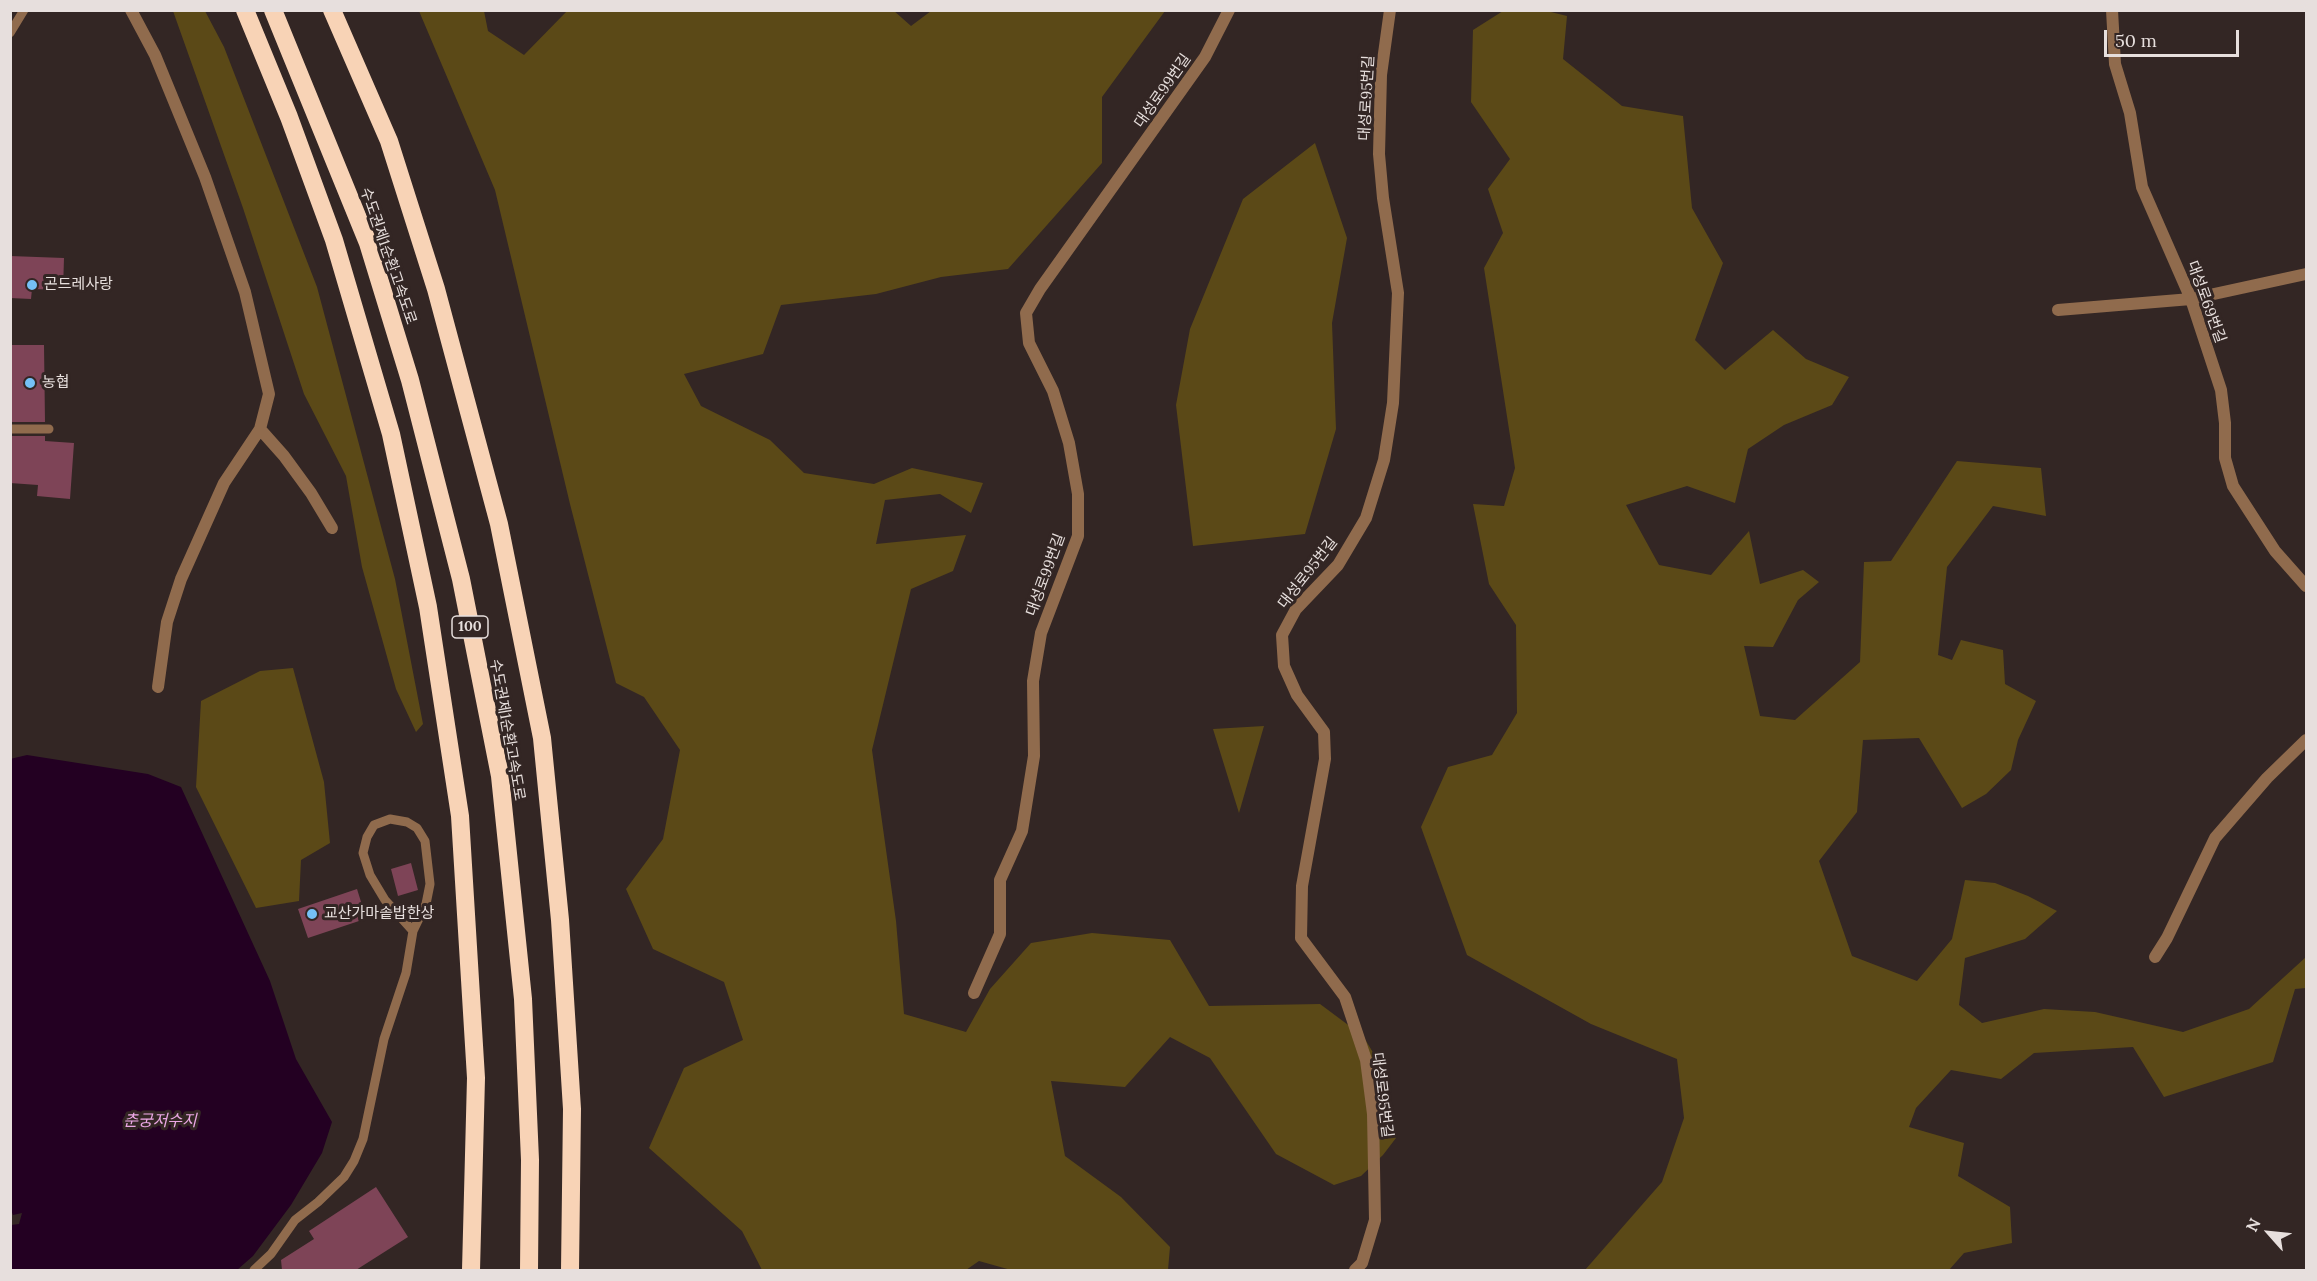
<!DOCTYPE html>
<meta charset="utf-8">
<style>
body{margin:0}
#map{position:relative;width:2317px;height:1281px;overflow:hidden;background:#332624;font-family:Lora,serif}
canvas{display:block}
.frame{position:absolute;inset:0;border:12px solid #e7dfdd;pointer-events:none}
.north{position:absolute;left:2239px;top:1203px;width:60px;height:60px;-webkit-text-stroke:4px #332624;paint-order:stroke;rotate:297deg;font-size:16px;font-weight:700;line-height:24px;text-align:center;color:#e7dfdd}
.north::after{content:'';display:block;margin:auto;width:21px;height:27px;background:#e7dfdd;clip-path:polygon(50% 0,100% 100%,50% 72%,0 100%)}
.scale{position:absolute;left:2104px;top:30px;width:135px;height:27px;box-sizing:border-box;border:3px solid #e7dfdd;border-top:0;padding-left:8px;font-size:18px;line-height:21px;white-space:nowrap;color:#e7dfdd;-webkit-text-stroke:4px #332624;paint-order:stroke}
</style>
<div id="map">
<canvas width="2317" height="1281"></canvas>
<div class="frame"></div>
<div class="north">N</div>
<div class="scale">50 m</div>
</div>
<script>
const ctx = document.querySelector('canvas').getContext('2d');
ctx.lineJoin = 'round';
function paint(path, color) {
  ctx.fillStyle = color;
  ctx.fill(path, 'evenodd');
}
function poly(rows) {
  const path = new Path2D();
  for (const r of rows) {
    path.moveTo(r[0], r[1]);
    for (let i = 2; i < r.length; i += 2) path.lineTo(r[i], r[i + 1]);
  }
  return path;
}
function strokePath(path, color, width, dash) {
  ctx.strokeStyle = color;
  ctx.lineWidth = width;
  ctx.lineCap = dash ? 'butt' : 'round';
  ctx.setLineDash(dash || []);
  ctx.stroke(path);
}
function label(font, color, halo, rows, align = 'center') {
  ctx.font = font + ' Lora,"Noto Sans KR",serif';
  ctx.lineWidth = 6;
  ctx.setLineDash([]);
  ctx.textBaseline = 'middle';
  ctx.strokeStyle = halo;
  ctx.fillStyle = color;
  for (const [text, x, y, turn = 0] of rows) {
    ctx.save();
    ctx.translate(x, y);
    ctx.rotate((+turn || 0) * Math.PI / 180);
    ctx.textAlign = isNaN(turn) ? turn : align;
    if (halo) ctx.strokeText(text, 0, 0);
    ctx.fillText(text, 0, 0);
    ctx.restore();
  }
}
const green = poly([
 [893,10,911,26,931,11,1165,11,1102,97,1102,163,1008,269,941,277,876,294,781,305,763,354,684,374,701,406,770,440,804,473,874,484,912,468,983,483,971,513,940,494,885,500,876,544,966,535,953,571,911,589,872,750,896,921,904,1014,966,1032,990,989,1031,943,1092,933,1170,940,1209,1006,1320,1004,1363,1036,1380,1064,1396,1138,1383,1155,1361,1176,1334,1185,1276,1154,1210,1058,1170,1037,1125,1087,1051,1081,1065,1156,1121,1197,1170,1247,1168,1270,1011,1270,979,1261,966,1270,762,1270,742,1231,649,1148,684,1068,743,1040,724,982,653,949,626,889,663,839,680,750,644,697,616,683,570,504,495,190,419,11,484,11,488,31,524,55,567,11],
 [173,11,205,11,224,47,317,287,395,579,423,724,416,732,396,689,362,567,346,476,304,394,243,208],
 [1503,11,1547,11,1567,16,1563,59,1622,106,1683,116,1692,208,1723,263,1695,340,1725,370,1773,330,1806,359,1849,377,1832,405,1784,425,1748,449,1735,503,1687,486,1626,505,1659,565,1711,575,1749,531,1760,584,1803,570,1819,582,1798,600,1773,647,1744,646,1760,716,1795,720,1860,662,1864,562,1891,561,1957,461,2041,468,2046,516,1993,506,1947,567,1938,655,1952,660,1961,640,2003,650,2005,684,2036,701,2018,740,2011,770,1986,794,1962,808,1919,738,1863,740,1857,812,1819,861,1852,956,1917,981,1952,939,1965,880,1995,883,2028,896,2057,911,2025,939,1965,958,1959,1005,1982,1023,2044,1009,2095,1012,2183,1032,2249,1009,2306,957,2306,988,2295,989,2273,1062,2164,1097,2133,1047,2034,1053,2001,1079,1951,1070,1916,1108,1909,1127,1964,1143,1958,1176,2010,1207,2012,1243,1964,1253,1949,1270,1585,1270,1662,1182,1684,1118,1677,1059,1591,1024,1467,955,1421,827,1448,767,1492,755,1517,713,1516,625,1489,584,1473,504,1504,506,1515,468,1484,268,1503,233,1488,189,1510,159,1471,102,1473,30],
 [1315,143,1347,238,1332,323,1336,429,1305,534,1193,546,1176,405,1190,329,1243,199],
 [293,668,324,782,330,843,301,860,299,901,256,908,196,787,201,701,260,671],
 [1264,726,1239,813,1213,729]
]);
const water = poly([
 [27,755,148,774,181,787,270,981,296,1059,332,1122,322,1153,291,1205,253,1256,237,1270,11,1270,11,1225,19,1224,22,1213,13,1215,10,1208,10,759]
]);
const building = poly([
 [10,256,64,258,63,290,32,289,31,299,10,298],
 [10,345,44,345,45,422,10,422],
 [10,436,45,436,45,441,74,443,70,499,37,496,38,485,10,483],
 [411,863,418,890,398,896,391,869],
 [357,889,362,905,355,907,359,921,308,938,298,909],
 [376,1187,408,1237,356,1270,282,1270,281,1260,314,1239,309,1231]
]);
const lane = poly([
 [10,33,24,10],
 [10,429,49,429],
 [254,1270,271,1254,295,1220,318,1202,344,1177,354,1161,363,1139,384,1039,406,973,413,931,426,904,430,884,425,841,417,828,407,822,390,819,374,825,367,837,363,853,370,875,385,900,413,931]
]);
const street = poly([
 [131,10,155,55,205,177,245,292,269,394,260,429,224,483,181,579,167,622,158,687],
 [2112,10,2115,64,2130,113,2142,187,2191,299,2221,390,2225,423,2225,458,2233,486,2275,551,2306,586],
 [2058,310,2191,299,2306,274],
 [260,429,284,456,311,493,332,528],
 [2155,957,2167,938,2215,838,2267,778,2306,740],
 [974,993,1000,934,1000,880,1022,831,1034,756,1033,681,1041,633,1078,536,1078,494,1069,443,1053,391,1029,343,1026,313,1040,289,1205,57,1229,10],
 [1355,1270,1362,1263,1375,1220,1373,1114,1366,1060,1345,997,1301,938,1302,886,1325,759,1324,732,1297,695,1284,666,1282,635,1296,609,1338,565,1366,518,1384,460,1393,403,1398,293,1383,198,1379,154,1381,75,1390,10]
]);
const highway = poly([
 [245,10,289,117,334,240,391,434,428,607,460,816,476,1078,471,1270],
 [273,10,368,243,410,380,461,579,500,776,523,999,530,1160,529,1270],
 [332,10,389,141,436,289,499,524,542,738,560,920,572,1109,570,1270]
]);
const markers = [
 [32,285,6,"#75c0f6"],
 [30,383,6,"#75c0f6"],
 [312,914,6,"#75c0f6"]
];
const shields = [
 [470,627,36]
];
const shieldNames = [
 ["100",470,627]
];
const streetNames = [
 ["대성로99번길",1163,91,-55],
 ["대성로95번길",1367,98,-87],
 ["수도권제1순환고속도로",388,256,71],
 ["대성로69번길",2206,302,70],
 ["대성로95번길",1308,573,-52],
 ["대성로99번길",1046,575,-70],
 ["수도권제1순환고속도로",507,730,80],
 ["대성로95번길",1382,1095,83]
];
const poiNames = [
 ["곤드레사랑",44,285],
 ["농협",42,383],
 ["교산가마솥밥한상",324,914]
];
const waterNames = [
 ["춘궁저수지",160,1121]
];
paint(green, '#5b4917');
paint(water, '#230022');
paint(building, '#7e4457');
strokePath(lane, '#906b4d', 9);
strokePath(street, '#906b4d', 12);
strokePath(highway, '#f8d3b6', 18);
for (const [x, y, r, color] of markers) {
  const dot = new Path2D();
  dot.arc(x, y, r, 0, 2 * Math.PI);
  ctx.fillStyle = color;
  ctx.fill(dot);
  strokePath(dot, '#332624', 2);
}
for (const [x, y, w] of shields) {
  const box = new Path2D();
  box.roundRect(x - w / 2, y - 11, w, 22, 4.5);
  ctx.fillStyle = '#332624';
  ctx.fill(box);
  strokePath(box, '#e7dfdd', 1.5);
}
label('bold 14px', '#e7dfdd', null, shieldNames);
label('15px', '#e7dfdd', '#332624', streetNames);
label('15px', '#e7dfdd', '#332624', poiNames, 'left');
label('italic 16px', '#eba7e4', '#332624', waterNames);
</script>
